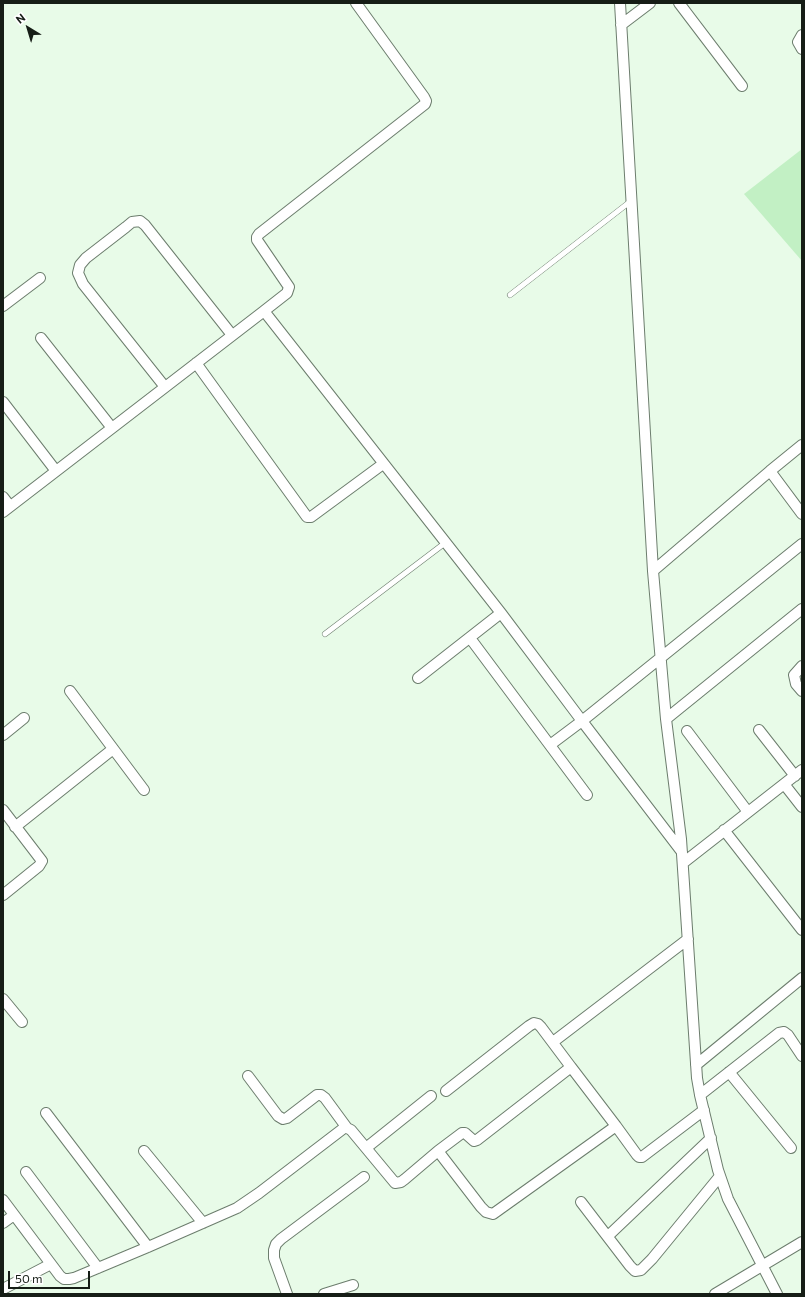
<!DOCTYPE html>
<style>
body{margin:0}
#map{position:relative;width:805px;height:1297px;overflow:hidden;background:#e8fbe8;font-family:Commissioner,sans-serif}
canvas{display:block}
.frame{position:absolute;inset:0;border:4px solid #161d16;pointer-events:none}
.north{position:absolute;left:8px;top:8px;width:40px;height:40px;-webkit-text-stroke:3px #fff;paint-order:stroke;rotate:322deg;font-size:11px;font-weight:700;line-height:16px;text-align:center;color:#161d16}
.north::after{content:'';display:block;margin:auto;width:14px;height:18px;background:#161d16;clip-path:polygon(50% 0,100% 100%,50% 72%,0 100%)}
.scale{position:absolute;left:8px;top:1271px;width:82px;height:18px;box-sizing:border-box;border:2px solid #161d16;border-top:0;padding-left:5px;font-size:12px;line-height:14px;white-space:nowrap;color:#161d16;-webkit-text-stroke:3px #fff;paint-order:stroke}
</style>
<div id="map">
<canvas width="805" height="1297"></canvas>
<div class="frame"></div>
<div class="north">N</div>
<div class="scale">50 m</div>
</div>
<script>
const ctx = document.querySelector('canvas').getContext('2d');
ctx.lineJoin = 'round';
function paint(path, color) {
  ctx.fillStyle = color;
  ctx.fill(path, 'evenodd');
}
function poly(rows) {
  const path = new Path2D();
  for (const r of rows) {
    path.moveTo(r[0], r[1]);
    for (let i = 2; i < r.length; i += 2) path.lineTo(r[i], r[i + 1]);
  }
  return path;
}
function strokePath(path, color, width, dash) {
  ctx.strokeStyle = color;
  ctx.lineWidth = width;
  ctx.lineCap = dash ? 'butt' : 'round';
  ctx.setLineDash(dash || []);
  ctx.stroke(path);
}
const green = poly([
 [802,149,802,261,744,194]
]);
const service = poly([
 [510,295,631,201],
 [325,634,445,543]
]);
const minor = poly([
 [620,3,653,571,666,719,681,839,697,1078,700,1095,718,1170,728,1199,777,1294],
 [679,3,742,86],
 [621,25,650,3],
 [802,35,798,42,802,49],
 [3,306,40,278],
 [264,311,287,293,289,287,257,240,257,237,259,234,425,104,426,101,424,97,356,3],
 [41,338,112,428],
 [196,363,307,517,311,517,383,464],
 [165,387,83,284,78,273,80,265,86,258,126,227,132,222,140,221,145,225,232,335],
 [3,402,56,471],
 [770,471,802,445],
 [3,497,10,506],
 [3,512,264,311,501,613,582,721,550,745],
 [653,571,770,471,802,514],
 [470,638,587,795],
 [802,666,794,675,796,684,802,691],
 [418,678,501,613],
 [70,691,144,790],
 [666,719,802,609],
 [759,730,795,776],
 [687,731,748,812],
 [3,735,24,718],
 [784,784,802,807],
 [3,810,42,861,39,866,3,895],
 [15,827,113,749],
 [724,830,802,930],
 [682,852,582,721,802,544],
 [683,863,802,770],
 [3,999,22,1022],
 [553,1042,688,939],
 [696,1065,802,978],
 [729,1072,791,1148],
 [248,1076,278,1116,283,1119,287,1118,317,1095,321,1095,325,1098,347,1128],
 [446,1091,529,1026,534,1023,538,1024,541,1027,571,1067],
 [700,1095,779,1033,784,1032,788,1035,802,1056],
 [46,1113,148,1247],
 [366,1148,431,1096],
 [144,1151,203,1223],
 [438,1151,462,1133,465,1133,474,1141,477,1140,571,1067,616,1126],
 [26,1172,98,1268],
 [3,1200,60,1276,64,1279,69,1279,74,1278,148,1247,237,1208,259,1193,344,1128,347,1128,351,1130,395,1183,401,1182,405,1179,438,1151,481,1207,486,1212,493,1214,616,1126,637,1155,639,1157,642,1157,704,1110],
 [581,1202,630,1266,635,1271,641,1270,652,1259,720,1176],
 [3,1223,14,1215],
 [608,1236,711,1138],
 [3,1289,51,1264],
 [287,1294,274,1258,274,1250,276,1244,281,1239,364,1177],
 [324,1294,353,1285],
 [715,1294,802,1242]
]);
paint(green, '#c2f0c4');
strokePath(service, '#6c7d6d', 6);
strokePath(minor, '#6c7d6d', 12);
strokePath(service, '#fff', 5);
strokePath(minor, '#fff', 10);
</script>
